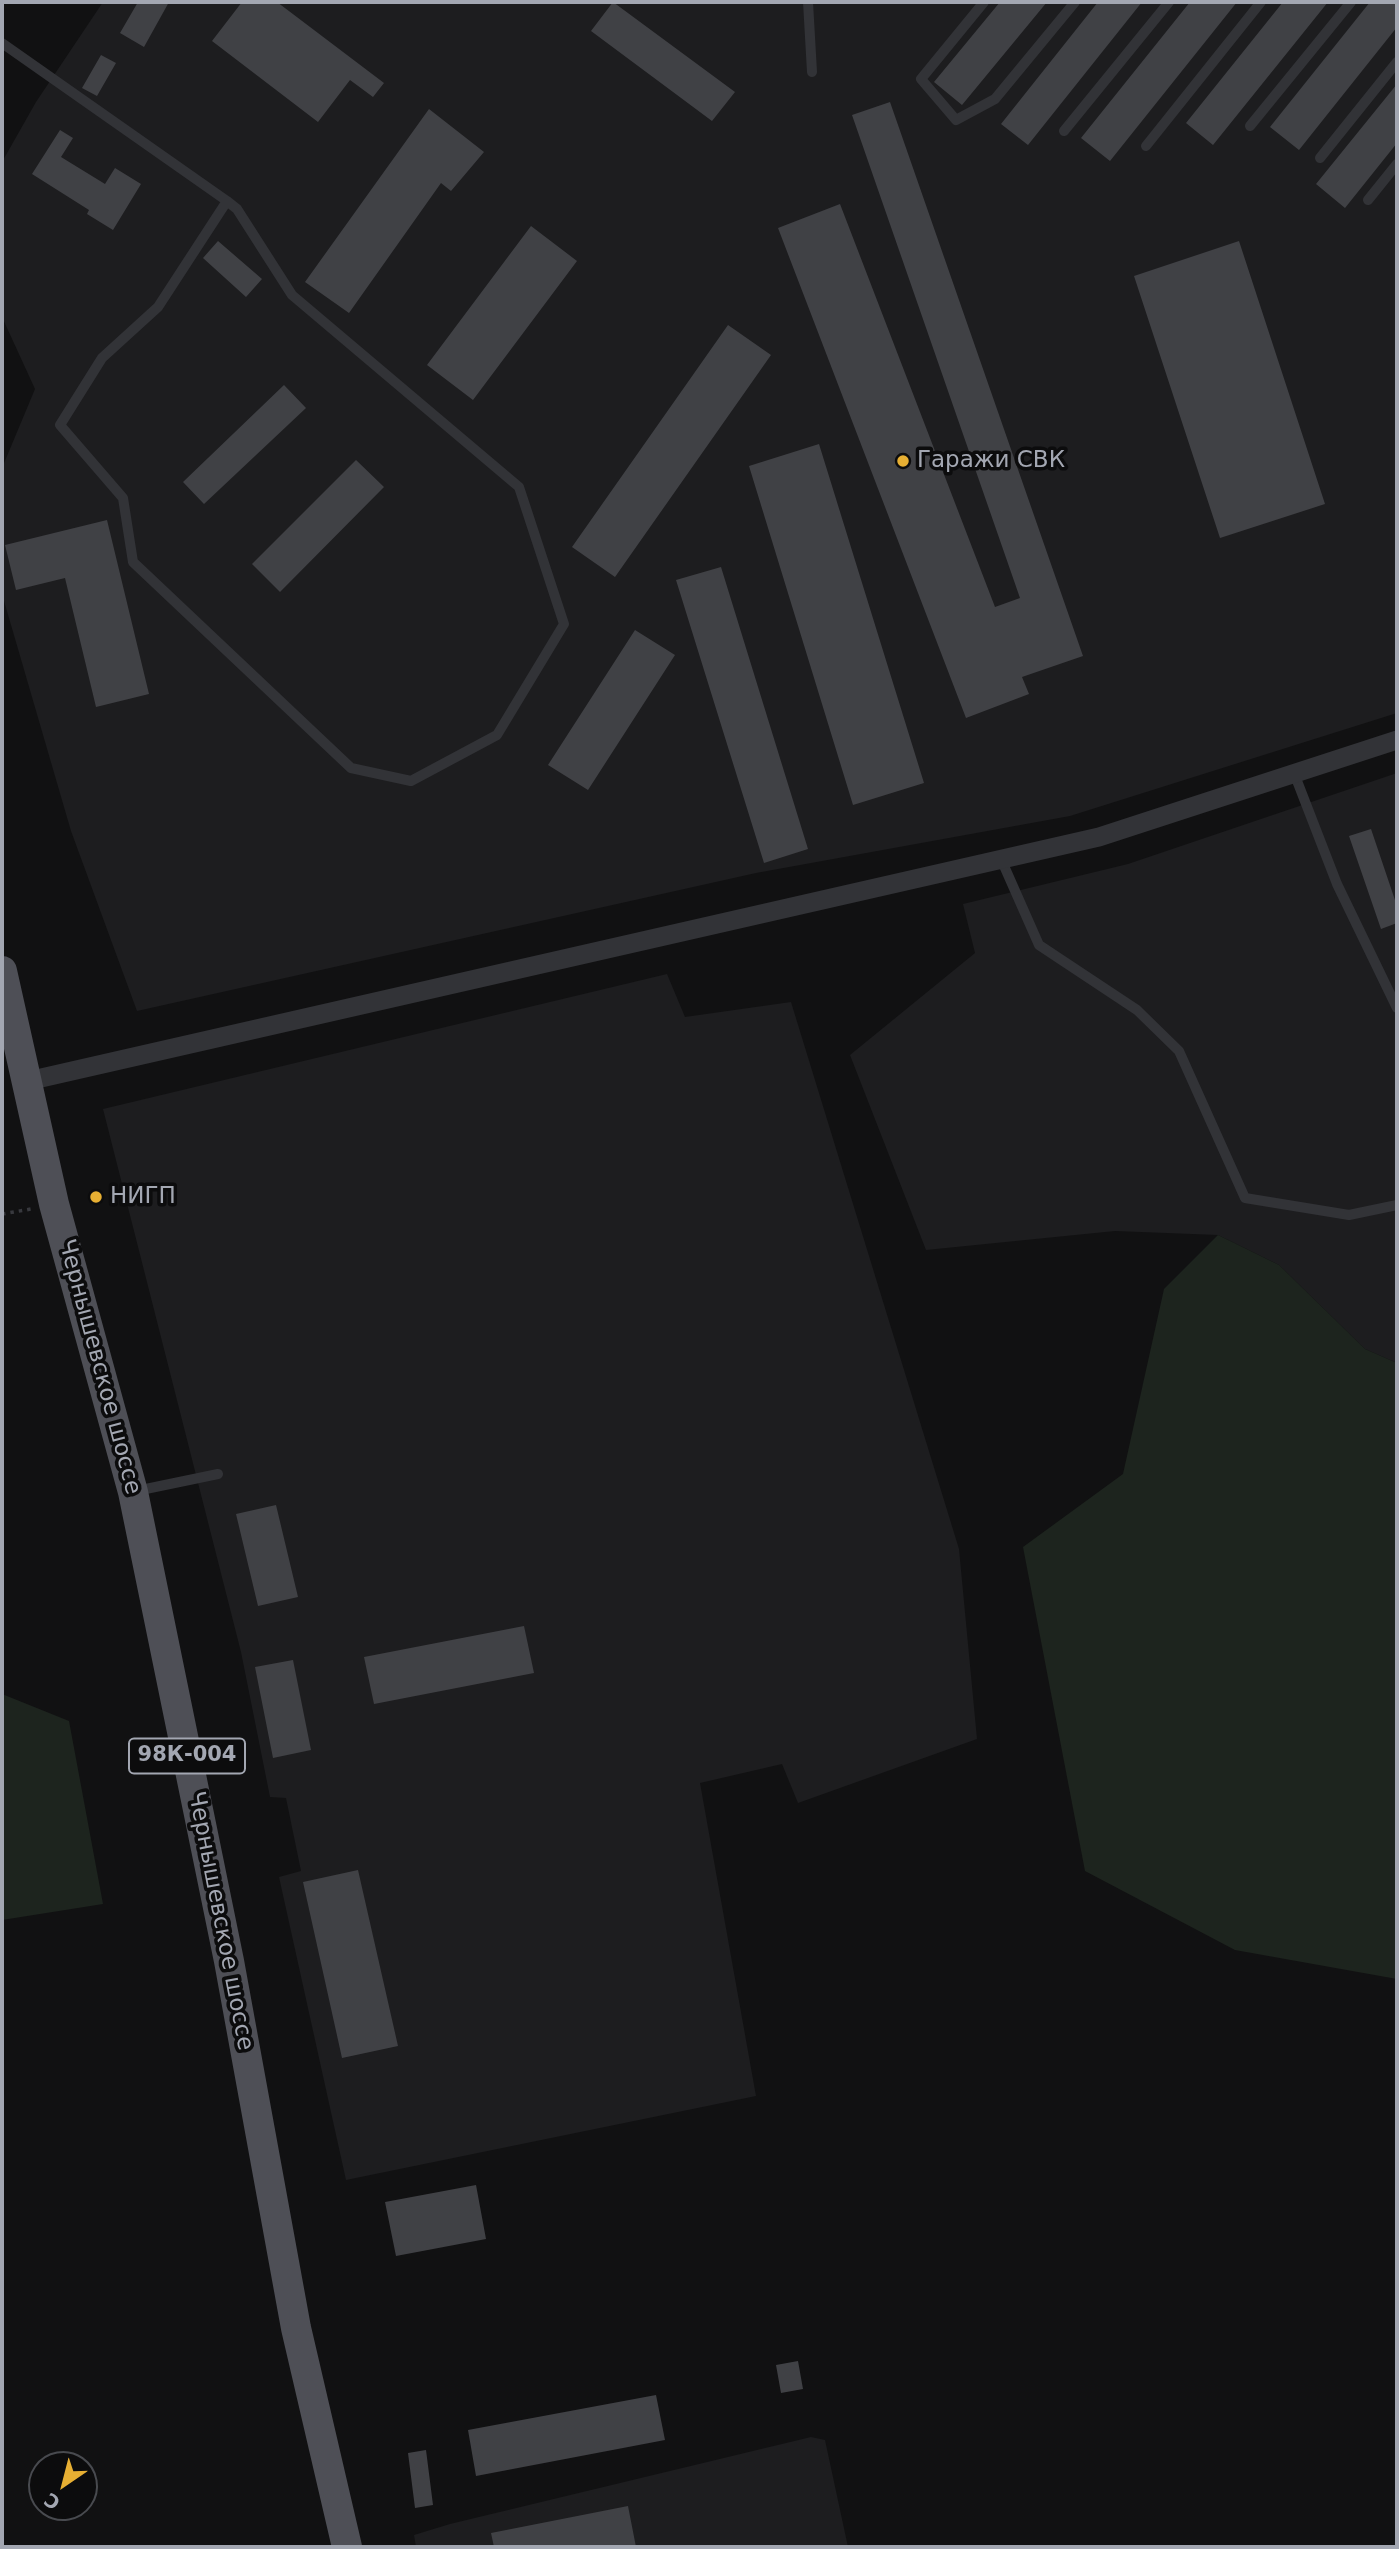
<!DOCTYPE html>
<meta charset="utf-8">
<style>
body{margin:0}
#map{position:relative;width:1399px;height:2549px;overflow:hidden;background:#111112;font-family:"DejaVu Sans",sans-serif}
canvas{display:block}
.frame{position:absolute;inset:0;border:4px solid #a3a7b2;pointer-events:none}
.north{position:absolute;left:28px;top:2451px;width:70px;height:70px;box-sizing:border-box;background:#0c0c0d;border:2px solid #484a4f;border-radius:50%;rotate:215deg;font-size:19px;font-weight:700;line-height:28px;text-align:center;color:#a3a7b2}
.north::after{content:'';display:block;margin:auto;width:24px;height:32px;background:#e7af33;clip-path:polygon(50% 0,100% 100%,50% 72%,0 100%)}
</style>
<div id="map">
<canvas width="1399" height="2549"></canvas>
<div class="frame"></div>
<div class="north">С</div>
</div>
<script>
const ctx = document.querySelector('canvas').getContext('2d');
ctx.lineJoin = 'round';
function paint(path, color) {
  ctx.fillStyle = color;
  ctx.fill(path, 'evenodd');
}
function poly(rows) {
  const path = new Path2D();
  for (const r of rows) {
    path.moveTo(r[0], r[1]);
    for (let i = 2; i < r.length; i += 2) path.lineTo(r[i], r[i + 1]);
  }
  return path;
}
function strokePath(path, color, width, dash) {
  ctx.strokeStyle = color;
  ctx.lineWidth = width;
  ctx.lineCap = dash ? 'butt' : 'round';
  ctx.setLineDash(dash || []);
  ctx.stroke(path);
}
function label(font, color, halo, rows, align = 'center') {
  ctx.font = font + ' "DejaVu Sans",sans-serif';
  ctx.lineWidth = 7;
  ctx.setLineDash([]);
  ctx.textBaseline = 'middle';
  ctx.strokeStyle = halo;
  ctx.fillStyle = color;
  for (const [text, x, y, turn = 0] of rows) {
    ctx.save();
    ctx.translate(x, y);
    ctx.rotate((+turn || 0) * Math.PI / 180);
    ctx.textAlign = isNaN(turn) ? turn : align;
    if (halo) ctx.strokeText(text, 0, 0);
    ctx.fillText(text, 0, 0);
    ctx.restore();
  }
}
const built = poly([
 [103,2,1397,2,1397,713,1070,816,756,873,137,1011,71,831,2,594,2,468,35,389,2,317,2,162,36,102],
 [1397,773,1397,1363,1365,1349,1279,1265,1218,1235,1115,1231,926,1250,850,1055,975,953,963,904,1128,864],
 [667,974,685,1017,791,1002,959,1549,977,1739,798,1803,782,1764,700,1783,756,2096,346,2180,279,1877,301,1871,286,1798,270,1797,241,1652,103,1109],
 [811,2437,825,2440,848,2547,416,2547,414,2535,450,2524]
]);
const green = poly([
 [1218,1235,1279,1265,1365,1349,1397,1363,1397,1979,1235,1950,1085,1871,1023,1547,1123,1474,1164,1289],
 [2,1694,69,1721,103,1904,2,1920]
]);
const building = poly([
 [138,2,169,2,144,47,120,33],
 [242,2,277,2,384,83,373,97,350,80,318,122,212,41],
 [613,2,735,92,712,121,591,31],
 [1000,2,1047,2,962,105,934,82],
 [1098,2,1142,2,1028,145,1001,124],
 [1190,2,1237,2,1110,161,1081,138],
 [1283,2,1328,2,1213,145,1186,123],
 [1370,2,1397,2,1397,27,1299,150,1270,127],
 [101,55,116,63,97,96,82,88],
 [1397,84,1397,143,1345,208,1316,184],
 [890,102,1083,656,1022,677,1029,694,966,718,778,228,840,204,995,607,1020,598,852,115],
 [429,109,484,152,451,191,441,183,349,313,305,282],
 [60,130,73,138,61,157,105,184,115,168,141,184,113,230,87,214,89,210,32,174],
 [531,226,577,261,473,400,427,365],
 [218,241,262,279,246,297,203,258],
 [1239,241,1325,504,1220,538,1134,276],
 [728,325,771,355,615,577,572,547],
 [284,385,306,408,204,504,183,482],
 [819,444,924,783,853,805,749,466],
 [356,460,384,487,280,592,252,564],
 [107,520,149,694,96,707,65,578,16,590,5,545],
 [721,567,808,849,764,863,676,580],
 [635,630,675,655,588,790,548,765],
 [1371,829,1397,906,1397,923,1381,929,1349,836],
 [276,1505,298,1597,258,1606,236,1514],
 [524,1626,534,1673,374,1704,364,1657],
 [293,1660,311,1750,273,1758,255,1667],
 [358,1870,398,2046,342,2058,303,1882],
 [476,2185,486,2239,396,2256,385,2202],
 [798,2361,803,2389,781,2393,776,2365],
 [656,2395,665,2440,476,2476,468,2430],
 [426,2450,433,2505,415,2508,408,2453],
 [628,2506,636,2547,494,2547,491,2533]
]);
const path = poly([
 [2,1214,31,1209]
]);
const lane = poly([
 [808,2,812,72],
 [984,2,921,79,956,120,995,99,1075,2],
 [2,43,227,201,237,209,292,295,519,487,564,624,497,735,411,781,351,768,133,562,123,498,60,425,102,358,158,307,227,201],
 [1250,126,1351,2],
 [1064,131,1169,2],
 [1146,146,1261,2],
 [1320,158,1397,62],
 [1368,200,1397,164],
 [1294,773,1337,884,1397,1008],
 [1001,859,1039,945,1137,1010,1179,1051,1245,1198,1349,1215,1397,1205],
 [136,1491,218,1474]
]);
const street = poly([
 [28,1081,1099,837,1397,740]
]);
const primary = poly([
 [2,971,54,1204,133,1492,229,1961,296,2328,347,2547]
]);
const markers = [
 [903,461,7,"#e7af33"],
 [96,1197,7,"#e7af33"]
];
const shields = [
 [187,1756,116]
];
const shieldNames = [
 ["98К-004",187,1756]
];
const poiNames = [
 ["Гаражи СВК",917,461],
 ["НИГП",110,1197]
];
const streetNames = [
 ["Чернышевское шоссе",99,1367,75],
 ["Чернышевское шоссе",220,1921,79]
];
paint(built, '#1d1d1f');
paint(green, '#1d241e');
paint(building, '#404145');
strokePath(path, '#38393e', 3.5, [3.5, 5]);
strokePath(lane, '#323337', 10);
strokePath(street, '#323337', 19);
strokePath(primary, '#4e4f56', 30);
for (const [x, y, r, color] of markers) {
  const dot = new Path2D();
  dot.arc(x, y, r, 0, 2 * Math.PI);
  ctx.fillStyle = color;
  ctx.fill(dot);
  strokePath(dot, '#0c0c0d', 2.5);
}
for (const [x, y, w] of shields) {
  const box = new Path2D();
  box.roundRect(x - w / 2, y - 17.5, w, 35, 5);
  ctx.fillStyle = '#0c0c0d';
  ctx.fill(box);
  strokePath(box, '#a3a7b2', 2);
}
label('bold 21px', '#a3a7b2', null, shieldNames);
label('23px', '#a3a7b2', '#0c0c0d', poiNames, 'left');
label('23px', '#a3a7b2', '#0c0c0d', streetNames);
</script>
